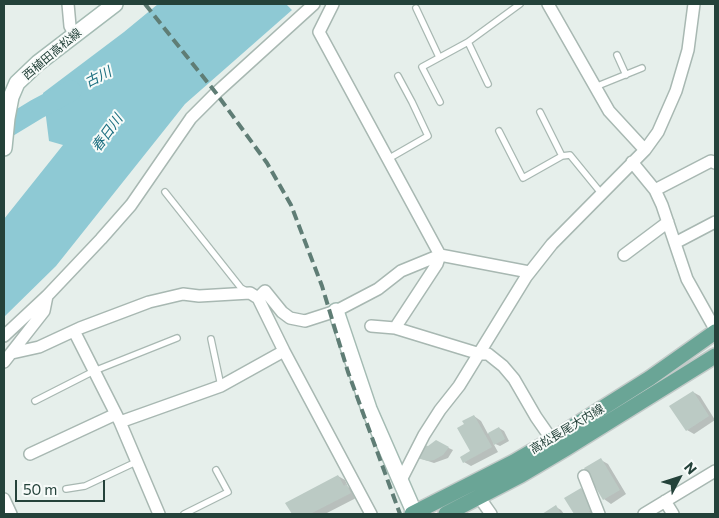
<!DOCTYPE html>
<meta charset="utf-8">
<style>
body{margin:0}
#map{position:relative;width:719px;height:518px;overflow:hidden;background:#e6efeb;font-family:Commissioner,sans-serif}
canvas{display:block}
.frame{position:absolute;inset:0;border:5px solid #24423a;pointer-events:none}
.north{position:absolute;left:654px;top:453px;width:50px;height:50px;-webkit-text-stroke:4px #f7fbf9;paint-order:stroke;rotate:50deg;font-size:14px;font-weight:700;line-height:20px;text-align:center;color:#24423a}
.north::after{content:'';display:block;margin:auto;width:18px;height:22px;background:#24423a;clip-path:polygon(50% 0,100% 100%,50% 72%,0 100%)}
.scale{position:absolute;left:15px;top:480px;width:90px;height:22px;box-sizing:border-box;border:2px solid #24423a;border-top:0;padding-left:6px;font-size:15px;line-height:18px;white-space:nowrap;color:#24423a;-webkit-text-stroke:4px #f7fbf9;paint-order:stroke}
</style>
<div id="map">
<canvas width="719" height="518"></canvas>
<div class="frame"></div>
<div class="north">N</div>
<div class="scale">50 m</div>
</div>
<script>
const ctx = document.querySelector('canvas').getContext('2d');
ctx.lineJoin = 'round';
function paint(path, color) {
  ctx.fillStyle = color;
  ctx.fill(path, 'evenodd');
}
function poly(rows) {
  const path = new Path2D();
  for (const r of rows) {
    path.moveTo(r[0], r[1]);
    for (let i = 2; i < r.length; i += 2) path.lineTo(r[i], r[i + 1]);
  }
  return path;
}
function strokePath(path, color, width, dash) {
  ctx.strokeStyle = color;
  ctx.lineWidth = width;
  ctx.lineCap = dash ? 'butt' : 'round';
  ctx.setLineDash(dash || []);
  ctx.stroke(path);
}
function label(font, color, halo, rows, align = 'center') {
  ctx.font = font + ' Commissioner,"Noto Sans JP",sans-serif';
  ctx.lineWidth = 4;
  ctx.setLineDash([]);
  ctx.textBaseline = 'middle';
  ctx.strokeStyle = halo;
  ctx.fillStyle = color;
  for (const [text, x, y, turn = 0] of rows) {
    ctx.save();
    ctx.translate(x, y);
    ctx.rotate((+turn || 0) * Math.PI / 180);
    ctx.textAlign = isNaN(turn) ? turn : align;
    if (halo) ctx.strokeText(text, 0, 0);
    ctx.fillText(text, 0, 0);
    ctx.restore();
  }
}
const water = poly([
 [158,4,286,4,292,10,185,104,56,266,4,317,4,219,63,145,49,141,43,93,124,32]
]);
const shadow = poly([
 [693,392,700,396,715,420,694,434,687,430],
 [474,416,481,421,488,434,499,428,504,431,509,441,500,446,493,443,498,452,471,466,464,462,472,452],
 [436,442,453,450,448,458,434,463,419,458],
 [601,460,608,464,626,494,611,504,604,499],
 [338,476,345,480,348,487,354,490,358,497,325,514,292,514],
 [581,489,589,494,597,514,575,514,566,499],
 [556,507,561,510,564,514,544,514]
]);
const river = poly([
 [4,129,37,109,71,91]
]);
const building = poly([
 [693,391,709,416,686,431,669,406],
 [474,415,492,447,463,463,460,457,470,451,457,428,464,424,462,421],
 [499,427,505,439,494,445,488,433],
 [436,440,449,447,443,455,434,460,428,461,417,458,423,445,428,446],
 [601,458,620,490,603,500,584,468],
 [338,475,344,486,346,484,351,493,310,514,292,514,285,503],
 [581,488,594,508,589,511,591,514,574,514,564,498],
 [556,505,561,514,542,514]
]);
const lane = poly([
 [416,8,439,57],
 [468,42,488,84],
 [617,55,626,75],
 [595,87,642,68],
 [440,102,422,67,468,42,520,4],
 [540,112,562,156],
 [499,131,523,178,562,156,570,155,601,193],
 [388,159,428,136,412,102,398,76],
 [165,192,241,288,248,292],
 [211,339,221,386],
 [35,401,94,371,177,338],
 [66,489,85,486,136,462],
 [184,514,228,492,216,470]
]);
const street = poly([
 [68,4,70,26,75,35],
 [333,4,319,32,440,255,437,264,395,328],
 [548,4,609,111,645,150],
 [632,162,655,190,662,205,687,279,715,329],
 [655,190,711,161,715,163],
 [675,243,715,222],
 [624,255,668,222],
 [258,298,265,291,282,312,290,318,305,321,336,311,378,289,401,271,440,255,529,272],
 [371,326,395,328,480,354,488,354,503,366,514,379,536,417,552,440],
 [74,331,120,422,221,386,284,351],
 [4,336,47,296,101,239,131,205,191,118,216,93,314,4],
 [12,353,39,347,80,328,149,302,183,294,199,296,250,293,258,298,284,351,371,514],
 [4,362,44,311,47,296],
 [120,422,159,514],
 [30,454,116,414],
 [584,476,599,514],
 [400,482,424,435,440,410,459,386,526,277,552,244,645,150,658,132,676,91,688,50,694,4],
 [479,497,491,514],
 [4,499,11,514],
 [665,501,673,514],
 [644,514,715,471]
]);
const secondary = poly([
 [4,148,7,118,11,97,17,83,38,63,115,4],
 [336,311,369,409,415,514]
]);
const primary = poly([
 [412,514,514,462,555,438,650,378,715,332],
 [446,514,521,475,565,449,715,356]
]);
const rail = poly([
 [145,4,216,93,267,163,291,205,322,286,348,372,400,514]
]);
const streetNames = [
 ["西植田高松線",52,54,-40],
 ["高松長尾大内線",567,429,-31]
];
const waterNames = [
 ["古川",98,77,-27],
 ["春日川",107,133,-54]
];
paint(water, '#8ec9d4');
paint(shadow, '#0003');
strokePath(river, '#8ec9d4', 21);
paint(building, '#bbcac4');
strokePath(lane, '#a8b8b2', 8);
strokePath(street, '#a8b8b2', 14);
strokePath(secondary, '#a4bbb3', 18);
strokePath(primary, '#c2cac8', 18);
strokePath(lane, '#fff', 5.5);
strokePath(street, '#fff', 11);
strokePath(secondary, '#fff', 15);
strokePath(primary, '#6aa596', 15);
strokePath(rail, '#5f7d75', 4, [10, 5]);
label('12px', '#24423a', '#f7fbf9', streetNames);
label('italic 14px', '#1c6f80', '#f7fbf9', waterNames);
</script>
